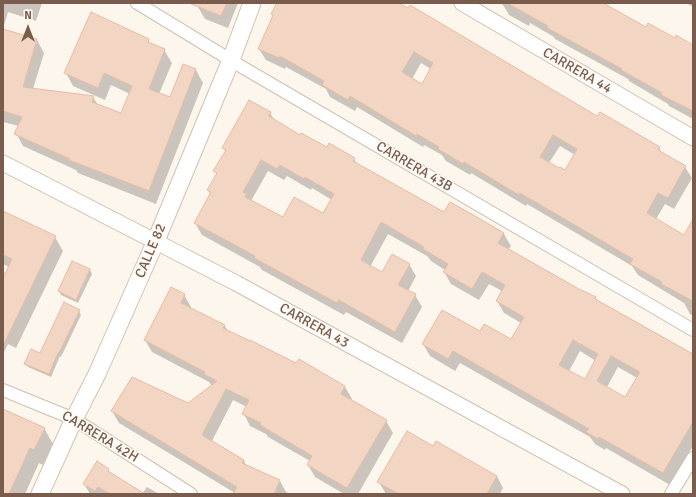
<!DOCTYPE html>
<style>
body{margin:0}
#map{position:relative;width:696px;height:497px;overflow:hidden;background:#fdf6ec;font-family:Signika,sans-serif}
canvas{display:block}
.frame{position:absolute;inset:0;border:4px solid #7a5c4d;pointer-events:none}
.north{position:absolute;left:8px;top:8px;width:40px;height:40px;-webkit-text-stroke:3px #fffaf3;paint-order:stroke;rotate:0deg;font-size:11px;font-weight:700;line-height:16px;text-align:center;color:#7a5c4d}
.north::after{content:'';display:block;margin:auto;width:14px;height:18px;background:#7a5c4d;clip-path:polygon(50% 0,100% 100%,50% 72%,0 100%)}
</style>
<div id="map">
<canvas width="696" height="497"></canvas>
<div class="frame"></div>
<div class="north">N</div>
</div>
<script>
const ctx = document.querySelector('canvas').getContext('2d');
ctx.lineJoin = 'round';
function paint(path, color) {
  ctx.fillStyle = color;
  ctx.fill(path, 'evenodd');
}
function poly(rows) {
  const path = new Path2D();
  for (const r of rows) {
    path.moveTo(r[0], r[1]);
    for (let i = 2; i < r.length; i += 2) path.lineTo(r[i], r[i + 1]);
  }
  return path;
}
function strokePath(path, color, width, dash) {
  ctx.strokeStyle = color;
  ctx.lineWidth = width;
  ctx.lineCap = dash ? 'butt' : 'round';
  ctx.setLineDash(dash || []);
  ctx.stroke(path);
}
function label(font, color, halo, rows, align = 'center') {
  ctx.font = font + ' Signika,sans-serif';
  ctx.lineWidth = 3;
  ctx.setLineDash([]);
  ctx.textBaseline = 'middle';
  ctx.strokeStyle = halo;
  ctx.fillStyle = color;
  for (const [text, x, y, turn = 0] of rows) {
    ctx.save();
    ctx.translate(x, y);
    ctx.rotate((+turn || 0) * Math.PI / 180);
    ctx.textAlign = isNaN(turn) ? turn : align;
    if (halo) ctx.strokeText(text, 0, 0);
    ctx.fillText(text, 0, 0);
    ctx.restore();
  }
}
const shadow = poly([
 [3,3,42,3,36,21,8,12,3,29],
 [199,3,238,3,228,28,205,19,198,7],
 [278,3,397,3,598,117,659,148,662,154,685,167,692,178,674,209,665,204,656,219,684,236,693,221,693,316,690,314,684,303,638,275,632,266,527,204,526,206,471,173,470,175,446,161,442,155,424,145,423,147,357,107,355,111,330,97,326,89,286,67,285,69,266,60,259,49,274,17,272,14],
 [421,63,431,69,423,85,412,79],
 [560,146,575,155,565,171,560,170,549,163],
 [499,3,601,3,646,28,691,45,693,42,693,119,669,106,668,104,629,81,628,79,555,39,554,37,530,23,529,26,509,15,503,5],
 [686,3,693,3,693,7],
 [3,30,37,40,44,53,33,89,93,97,98,105,122,114,130,94,111,85,105,100,73,86,66,73,148,40,151,45,164,50,172,63,159,94,170,99,183,65,196,70,203,83,156,204,78,173,76,170,23,146,16,133,19,126,3,122],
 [270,113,275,121,300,136,327,149,354,159,357,164,444,214,450,203,504,234,511,246,508,250,693,354,693,446,670,485,606,448,605,450,595,444,590,437,460,363,455,371,430,356,423,344,480,333,511,340,521,323,504,313,497,301,502,291,489,284,479,300,451,284,444,272,445,270,431,261,427,256,388,234,370,267,382,273,409,264,416,276,408,291,415,295,422,307,402,343,346,312,344,315,262,270,260,267,202,235,195,223,211,195,208,190,217,175,215,171,226,152,223,148],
 [268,171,284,180,287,176,311,190,312,188,332,200,323,214,283,219,251,201],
 [580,351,596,361,585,381,569,371],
 [618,367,637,378,626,398,607,387],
 [3,212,55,237,63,251,16,348,8,344,3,354,3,280,9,267,3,264],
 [73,263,90,270,92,274,78,303,61,295,59,291],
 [184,295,191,307,190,309,224,325,228,331,345,387,352,399,350,401,386,421,393,433,358,494,344,494,315,477,308,465,310,461,268,437,266,434,250,426,244,414,247,407,233,400,212,441,244,460,246,466,280,481,286,492,291,494,234,494,235,493,119,423,112,411,188,404,212,386,209,382,152,352,145,340],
 [79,311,81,315,61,357,60,356,51,377,28,367,25,364,40,355],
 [3,410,44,428,53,444,43,465,39,463,25,494,3,494],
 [434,447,497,476,503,488,500,494,386,494,379,482],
 [108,470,111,474,142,494,147,487,159,494,90,494,84,484]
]);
const building = poly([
 [189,3,227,3,221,16,189,3],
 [277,3,399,3,408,8,410,5,597,116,600,112,619,123,660,147,658,150,686,166,668,198,658,193,647,213,684,235,693,219,693,301,661,284,662,282,630,264,633,259,520,193,519,195,464,162,463,164,438,149,439,147,417,134,416,136,350,96,348,100,322,85,324,81,280,56,279,58,258,49,273,15,271,14,277,3],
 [414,52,433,63,422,84,402,72,414,52],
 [553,135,577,149,565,170,560,167,559,168,540,157,553,135],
 [507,3,603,3,646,27,648,23,675,38,676,35,693,45,693,111,661,95,662,93,621,70,622,69,553,31,547,28,548,26,507,3],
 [91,12,149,39,148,42,165,49,149,89,170,97,183,64,196,69,149,191,69,160,70,159,14,134,22,117,3,111,3,29,37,39,23,87,94,96,92,102,121,113,132,86,104,73,98,88,64,73,91,12],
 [249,100,271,112,269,116,300,135,301,133,327,147,329,143,355,158,353,161,444,212,450,202,475,216,504,233,498,243,579,289,596,297,595,299,693,354,693,422,663,473,599,437,598,439,586,432,589,429,453,351,448,359,422,344,442,310,480,331,484,324,511,339,524,317,496,301,505,285,482,272,472,289,443,272,448,264,423,249,424,247,381,222,361,260,382,272,392,254,410,264,398,285,416,294,395,332,339,300,337,303,254,258,255,256,194,223,211,192,207,190,217,173,213,171,226,150,222,148,249,100],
 [261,160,277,169,280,165,304,179,305,177,334,194,323,213,294,197,283,217,245,197,247,194,243,192,261,160],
 [573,340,598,354,585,379,559,365,573,340],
 [611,356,640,372,625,397,597,381,611,356],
 [3,211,56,236,3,346,3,278,12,259,3,255,3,211],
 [72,261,90,269,76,300,58,291,72,261],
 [171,287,185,294,181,303,225,325,223,328,250,341,250,340,296,363,299,359,345,386,341,394,387,420,347,488,307,465,312,456,260,425,261,423,242,414,249,400,226,389,202,435,244,460,242,463,280,480,274,494,233,494,237,487,111,411,132,377,188,403,217,381,204,374,205,372,144,340,171,287],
 [64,302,80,310,59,353,58,353,49,374,24,364,31,349,40,353,64,302],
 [3,409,45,428,34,450,30,448,9,494,3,494,3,409],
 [407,431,433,446,436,441,497,476,487,494,399,494,377,482,407,431],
 [97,461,109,469,108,471,145,494,110,494,98,487,95,491,83,484,97,461]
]);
const minor = poly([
 [137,3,242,67,693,330],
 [3,390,74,419,191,494],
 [671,494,693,458]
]);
const tertiary = poly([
 [462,3,693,138],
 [3,163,236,283,622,494]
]);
const secondary = poly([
 [40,494,74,419,97,374,155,243,231,60,252,3]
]);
const streetNames = [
 ["CARRERA 44",577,71,30],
 ["CARRERA 43B",414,167,30],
 ["CALLE 82",151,251,-67],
 ["CARRERA 43",314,326,29],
 ["CARRERA 42H",100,437,31]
];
paint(shadow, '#0003');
paint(building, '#f3d5c3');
strokePath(building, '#e6bba3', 1);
strokePath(minor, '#d1beb0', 14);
strokePath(tertiary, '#d1beb0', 17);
strokePath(secondary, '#d6c0b0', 19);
strokePath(minor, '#fff', 12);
strokePath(tertiary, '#fff', 15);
strokePath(secondary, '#fff', 17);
label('14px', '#7a5c4d', '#fffaf3', streetNames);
</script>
